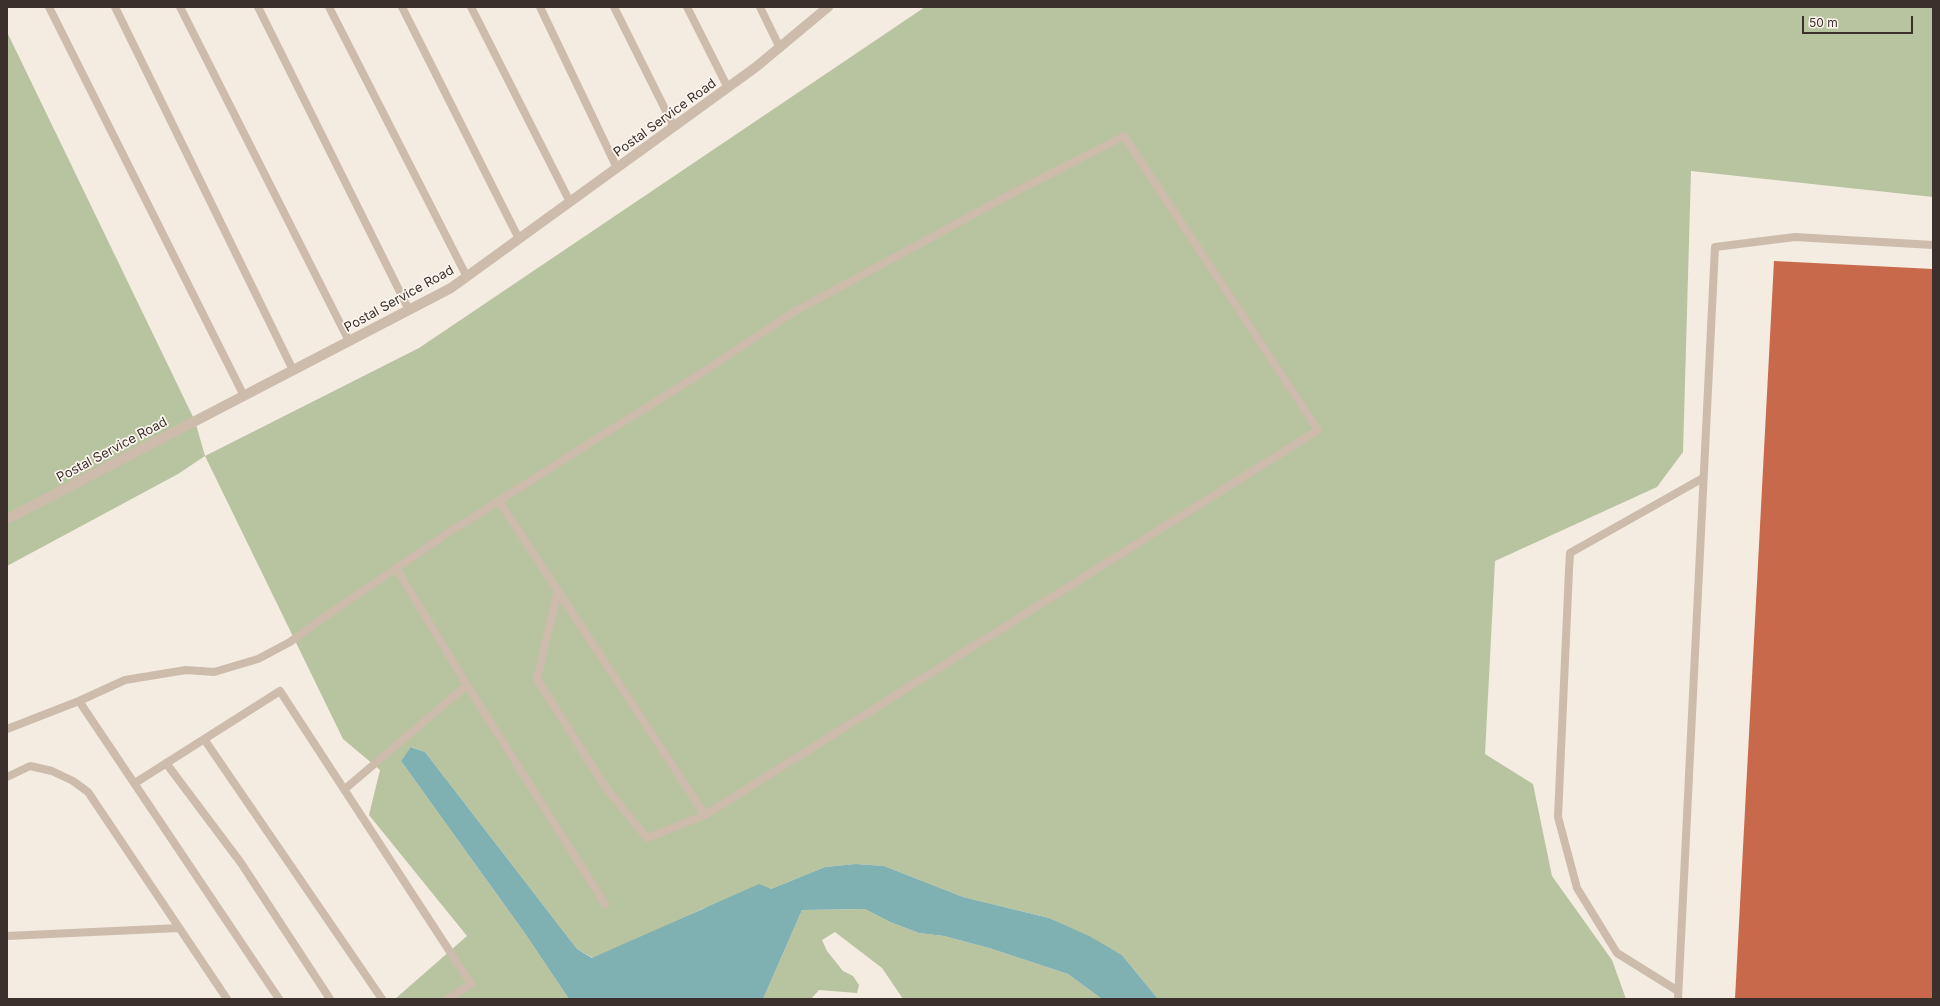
<!DOCTYPE html>
<style>
body{margin:0}
#map{position:relative;width:1940px;height:1006px;overflow:hidden;background:#f4ebe1;font-family:Inter,sans-serif}
canvas{display:block}
.frame{position:absolute;inset:0;border:8px solid #3b302b;pointer-events:none}
.scale{position:absolute;left:1802px;top:16px;width:111px;height:18px;box-sizing:border-box;border:2px solid #3b302b;border-top:0;padding-left:5px;font-size:12px;line-height:14px;white-space:nowrap;color:#3b302b;-webkit-text-stroke:3px #fbf5ee;paint-order:stroke}
</style>
<div id="map">
<canvas width="1940" height="1006"></canvas>
<div class="frame"></div>
<div class="scale">50 m</div>
</div>
<script>
const ctx = document.querySelector('canvas').getContext('2d');
ctx.lineJoin = 'round';
function paint(path, color) {
  ctx.fillStyle = color;
  ctx.fill(path, 'evenodd');
}
function poly(rows) {
  const path = new Path2D();
  for (const r of rows) {
    path.moveTo(r[0], r[1]);
    for (let i = 2; i < r.length; i += 2) path.lineTo(r[i], r[i + 1]);
  }
  return path;
}
function strokePath(path, color, width, dash) {
  ctx.strokeStyle = color;
  ctx.lineWidth = width;
  ctx.lineCap = dash ? 'butt' : 'round';
  ctx.setLineDash(dash || []);
  ctx.stroke(path);
}
function label(font, color, halo, rows, align = 'center') {
  ctx.font = font + ' Inter,sans-serif';
  ctx.lineWidth = 3.5;
  ctx.setLineDash([]);
  ctx.textBaseline = 'middle';
  ctx.strokeStyle = halo;
  ctx.fillStyle = color;
  for (const [text, x, y, turn = 0] of rows) {
    ctx.save();
    ctx.translate(x, y);
    ctx.rotate((+turn || 0) * Math.PI / 180);
    ctx.textAlign = isNaN(turn) ? turn : align;
    if (halo) ctx.strokeText(text, 0, 0);
    ctx.fillText(text, 0, 0);
    ctx.restore();
  }
}
const green = poly([
 [925,7,1933,7,1933,197,1691,171,1683,452,1657,487,1495,561,1485,754,1533,784,1552,876,1612,960,1626,999,1158,999,1122,955,1049,918,963,897,884,866,856,864,825,867,771,889,702,909,613,950,593,958,577,949,425,752,412,747,401,761,524,932,569,999,395,999,467,936,369,815,380,770,343,739,205,456,178,474,7,566,7,32,195,421,205,456,419,348],
 [865,909,890,922,919,933,944,936,989,948,1068,974,1102,999,903,999,882,968,835,932,822,940,827,951,843,971,853,976,859,985,857,993,819,990,811,999,763,999,802,910]
]);
const water = poly([
 [411,747,425,752,577,949,592,958,759,884,771,889,825,867,856,864,884,866,963,897,1049,918,1089,936,1122,955,1158,999,1102,999,1068,974,989,948,944,936,919,933,890,922,865,909,802,910,763,999,569,999,524,932,401,761]
]);
const building = poly([
 [1774,261,1933,269,1933,999,1735,999]
]);
const lane = poly([
 [49,7,244,396],
 [115,7,293,370],
 [180,7,349,341],
 [258,7,409,310],
 [329,7,467,277],
 [402,7,519,239],
 [471,7,570,202],
 [540,7,617,168],
 [614,7,674,127],
 [687,7,728,88],
 [760,7,780,48],
 [396,568,467,685,605,904],
 [558,590,537,679,606,788,647,838,705,815],
 [79,701,279,999],
 [7,729,79,701,125,680,186,670,214,672,258,659,290,642,330,613,451,531,499,501,588,444,692,379,792,313,1013,193,1124,136,1318,430,705,815,499,501],
 [204,739,382,999],
 [166,763,241,863,330,999],
 [7,777,30,766,52,771,73,781,88,792,227,999],
 [135,783,280,691,471,984,448,999],
 [345,789,467,685],
 [7,936,179,928],
 [1678,991,1617,953,1577,888,1558,817,1569,570,1570,553,1703,478],
 [1678,999,1715,247,1795,237,1933,245]
]);
const street = poly([
 [7,519,451,288,756,67,828,7]
]);
const streetNames = [
 ["Postal Service Road",665,118,-36],
 ["Postal Service Road",399,299,-29],
 ["Postal Service Road",112,450,-28]
];
paint(green, '#b8c4a0');
paint(water, '#7fb0b2');
paint(building, '#c8694b');
strokePath(lane, '#cdbbac', 8);
strokePath(street, '#cdbbac', 10);
label('13px', '#3b302b', '#fbf5ee', streetNames);
</script>
